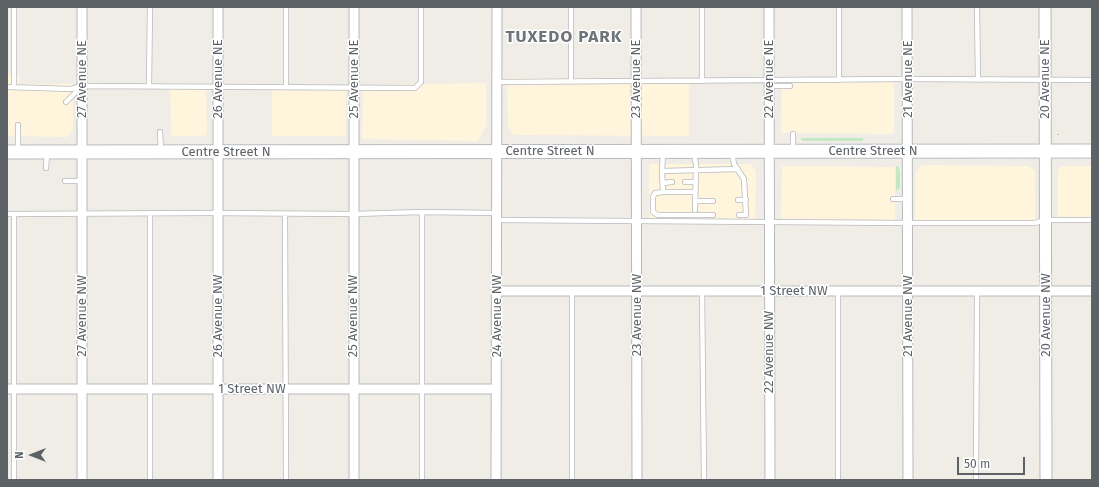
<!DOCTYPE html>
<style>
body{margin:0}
#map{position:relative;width:1099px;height:487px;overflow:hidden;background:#f0ede6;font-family:"Fira Sans",sans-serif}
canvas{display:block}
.frame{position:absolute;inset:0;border:8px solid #5d6267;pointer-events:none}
.north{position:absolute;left:12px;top:435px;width:40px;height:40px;-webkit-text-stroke:3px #fff;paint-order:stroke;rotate:270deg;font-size:11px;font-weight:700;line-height:16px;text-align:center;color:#5d6267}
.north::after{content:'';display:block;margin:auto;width:14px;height:18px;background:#5d6267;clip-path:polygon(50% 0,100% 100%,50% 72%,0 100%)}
.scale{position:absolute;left:957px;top:457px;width:68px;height:18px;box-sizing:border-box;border:2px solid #5d6267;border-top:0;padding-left:5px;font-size:12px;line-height:14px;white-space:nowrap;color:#5d6267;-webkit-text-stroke:3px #fff;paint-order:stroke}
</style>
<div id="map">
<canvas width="1099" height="487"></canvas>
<div class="frame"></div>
<div class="north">N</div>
<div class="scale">50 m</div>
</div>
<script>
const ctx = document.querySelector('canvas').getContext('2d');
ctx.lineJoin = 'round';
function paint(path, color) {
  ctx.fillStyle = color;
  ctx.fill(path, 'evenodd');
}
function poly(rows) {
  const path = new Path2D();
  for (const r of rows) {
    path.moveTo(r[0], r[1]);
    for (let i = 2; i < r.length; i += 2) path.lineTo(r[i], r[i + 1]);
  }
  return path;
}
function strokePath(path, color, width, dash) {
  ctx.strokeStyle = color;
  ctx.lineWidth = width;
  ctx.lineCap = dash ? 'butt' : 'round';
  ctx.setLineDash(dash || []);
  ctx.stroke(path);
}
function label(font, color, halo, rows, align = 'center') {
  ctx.font = font + ' "Fira Sans",sans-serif';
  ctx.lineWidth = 3;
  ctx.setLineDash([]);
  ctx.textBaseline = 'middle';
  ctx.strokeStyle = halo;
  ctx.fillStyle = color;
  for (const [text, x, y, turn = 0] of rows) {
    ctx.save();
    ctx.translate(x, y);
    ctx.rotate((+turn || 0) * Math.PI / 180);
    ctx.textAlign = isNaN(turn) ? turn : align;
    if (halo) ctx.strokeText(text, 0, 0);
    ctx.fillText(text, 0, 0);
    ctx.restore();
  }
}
const commercial = poly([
 [7,75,19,75,19,84,73,84,73,130,67,137,7,136],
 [507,78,689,78,689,136,514,135,508,128],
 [894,79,894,134,781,133,782,80],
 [486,83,486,126,478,141,362,139,363,85],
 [170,85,206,85,207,134,203,136,171,136],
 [272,86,346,86,346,136,272,136],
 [649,164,750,164,756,171,755,220,649,219],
 [922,165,1028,166,1035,171,1035,223,915,222,916,172],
 [782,166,895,167,895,221,781,220],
 [1062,166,1092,166,1092,217,1058,217,1058,170]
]);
const green = poly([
 [801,138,864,138,862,141,802,141],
 [896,166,898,166,900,171,900,188,896,191]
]);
const path = poly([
 [1058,135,1058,134]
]);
const service = poly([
 [14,7,14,87],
 [571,7,571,81],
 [839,7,839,80],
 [977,7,978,80],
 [702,81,702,7],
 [496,82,908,79,1092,80],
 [149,86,150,7],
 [769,86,790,86],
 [7,87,71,89,82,86,415,88,421,82,421,7],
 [286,87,286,7],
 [66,102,81,87],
 [160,132,161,150],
 [793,149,793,134],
 [18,150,18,125],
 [663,153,662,171,738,169],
 [694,153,696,165,695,210],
 [732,153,734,164,744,179,746,215,739,215],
 [46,168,47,154],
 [662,171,663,192,695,192],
 [65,181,82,181],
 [685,182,695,182],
 [663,183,672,182],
 [663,192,655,193,653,197,653,212,658,215,713,215],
 [893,199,908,199],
 [738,200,746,200],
 [695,201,713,201],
 [7,214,210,213,353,214,422,212,496,213],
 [285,214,286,480],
 [497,220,908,223,1035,223,1045,220,1092,220],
 [702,291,704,480],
 [838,291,838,480],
 [14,480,14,214],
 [150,480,150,214],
 [422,480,422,212],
 [572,480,572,291],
 [976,480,977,291]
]);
const minor = poly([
 [636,7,637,480],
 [769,7,770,480],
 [907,7,908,480],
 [496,291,1092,291],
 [7,389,496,389],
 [82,480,82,7],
 [218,480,218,7],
 [354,480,354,7],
 [496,480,497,7]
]);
const tertiary = poly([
 [1045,7,1046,480]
]);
const secondary = poly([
 [7,152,1092,151]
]);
const streetNames = [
 ["27 Avenue NE",82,79,-90],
 ["26 Avenue NE",218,79,-90],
 ["25 Avenue NE",354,79,-90],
 ["23 Avenue NE",636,79,-90],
 ["22 Avenue NE",769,79,-90],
 ["21 Avenue NE",908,79,-90],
 ["20 Avenue NE",1045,79,-90],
 ["Centre Street N",550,151],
 ["Centre Street N",873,151],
 ["Centre Street N",226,152],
 ["1 Street NW",794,291],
 ["23 Avenue NW",637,315,-90],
 ["20 Avenue NW",1046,315,-90],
 ["27 Avenue NW",82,316,-90],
 ["26 Avenue NW",218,316,-90],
 ["25 Avenue NW",353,316,-90],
 ["24 Avenue NW",497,316,-90],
 ["21 Avenue NW",908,316,-90],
 ["22 Avenue NW",769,352,-90],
 ["1 Street NW",252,389]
];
const districtNames = [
 ["TUXEDO PARK",564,37]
];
paint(commercial, '#fff5dd');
paint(green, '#c4e8c2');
strokePath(service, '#b6b9bd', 6);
strokePath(minor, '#b6b9bd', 11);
strokePath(tertiary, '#b6b9bd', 13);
strokePath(secondary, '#b7bbc0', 15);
strokePath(path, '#9bc9a6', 1.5, [4, 2]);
strokePath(service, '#fff', 4.5);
strokePath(minor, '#fff', 9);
strokePath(tertiary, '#fff', 11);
strokePath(secondary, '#fff', 13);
label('13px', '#5d6267', '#fff', streetNames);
ctx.letterSpacing = '1px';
label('bold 17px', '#6e7479', '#fff', districtNames);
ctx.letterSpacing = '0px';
</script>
